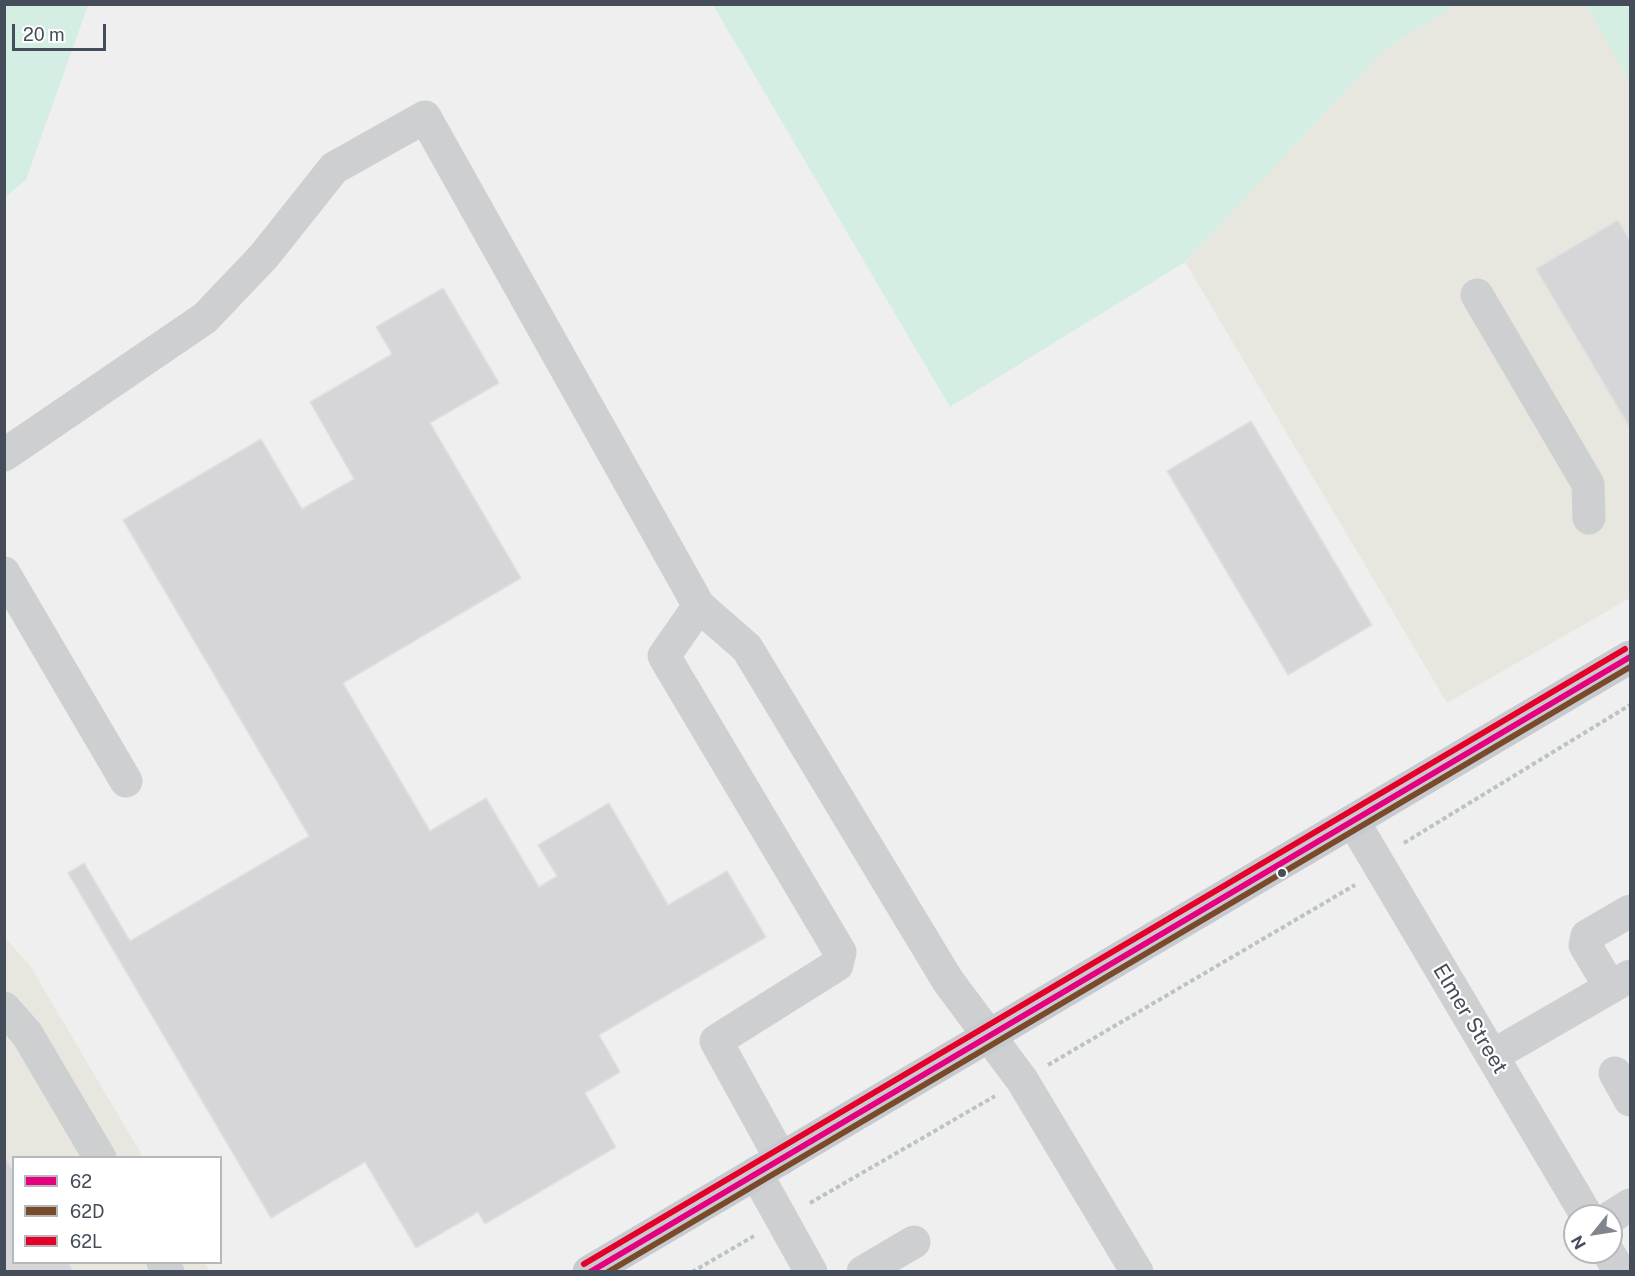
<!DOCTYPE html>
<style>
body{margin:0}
#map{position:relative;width:1635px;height:1276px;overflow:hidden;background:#efefef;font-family:"Public Sans",sans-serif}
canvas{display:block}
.frame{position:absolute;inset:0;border:6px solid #464d5a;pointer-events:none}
.legend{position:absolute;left:12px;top:1156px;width:210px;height:108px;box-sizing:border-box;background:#fff;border:2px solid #b5b8bd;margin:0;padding:8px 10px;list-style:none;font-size:18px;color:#464d5a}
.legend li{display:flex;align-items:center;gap:12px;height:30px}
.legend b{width:30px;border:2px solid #b5b8bd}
.north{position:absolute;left:1563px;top:1204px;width:60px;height:60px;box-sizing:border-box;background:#fff;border:2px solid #b5b8bd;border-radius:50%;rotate:240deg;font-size:16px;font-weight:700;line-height:24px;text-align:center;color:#464d5a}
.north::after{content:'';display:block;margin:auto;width:21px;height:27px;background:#81868e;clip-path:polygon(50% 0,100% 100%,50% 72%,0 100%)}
.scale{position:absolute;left:12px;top:24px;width:94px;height:27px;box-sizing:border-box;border:3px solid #464d5a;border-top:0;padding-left:8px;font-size:18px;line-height:21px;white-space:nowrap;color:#464d5a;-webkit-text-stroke:4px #fff;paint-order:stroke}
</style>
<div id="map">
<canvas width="1635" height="1276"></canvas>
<div class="frame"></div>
<ul class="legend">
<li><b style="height:8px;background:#e5007d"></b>62</li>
<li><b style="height:8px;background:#7a4b2a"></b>62D</li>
<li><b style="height:8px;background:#e4002b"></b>62L</li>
</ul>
<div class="north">N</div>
<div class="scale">20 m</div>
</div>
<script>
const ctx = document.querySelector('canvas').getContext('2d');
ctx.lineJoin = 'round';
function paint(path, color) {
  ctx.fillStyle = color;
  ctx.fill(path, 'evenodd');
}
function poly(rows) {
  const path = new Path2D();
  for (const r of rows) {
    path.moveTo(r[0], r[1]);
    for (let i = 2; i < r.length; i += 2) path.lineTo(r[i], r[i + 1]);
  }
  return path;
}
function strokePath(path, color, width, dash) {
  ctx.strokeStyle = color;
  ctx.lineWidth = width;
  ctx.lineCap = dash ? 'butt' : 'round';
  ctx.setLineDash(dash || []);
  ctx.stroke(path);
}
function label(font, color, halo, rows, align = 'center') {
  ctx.font = font + ' "Public Sans",sans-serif';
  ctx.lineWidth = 4.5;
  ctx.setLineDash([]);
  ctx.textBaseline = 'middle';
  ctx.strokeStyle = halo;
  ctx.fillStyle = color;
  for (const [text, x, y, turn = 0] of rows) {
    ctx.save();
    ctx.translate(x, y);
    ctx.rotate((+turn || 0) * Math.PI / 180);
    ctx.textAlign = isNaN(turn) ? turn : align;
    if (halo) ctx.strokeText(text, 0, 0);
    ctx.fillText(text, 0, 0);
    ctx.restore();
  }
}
const commercial = poly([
 [1456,5,1586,5,1630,82,1630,598,1447,703,1185,262,1384,50],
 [4,937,29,964,143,1157,14,1158,14,1262,205,1262,210,1271,5,1271]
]);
const green = poly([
 [5,4,88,5,26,180,5,197],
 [713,5,1456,5,1384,50,1185,262,950,407],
 [1586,5,1630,5,1630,82]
]);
const building = poly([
 [1618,220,1630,241,1630,428,1536,269,1618,220],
 [443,288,499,383,430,423,521,578,343,683,430,831,486,798,539,887,557,876,538,845,609,803,668,905,727,871,766,937,599,1035,620,1072,585,1093,616,1147,485,1224,478,1212,416,1248,365,1162,271,1218,68,873,84,863,130,941,309,836,123,520,261,439,302,509,354,479,310,402,392,354,376,327,443,288],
 [1251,421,1372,625,1288,675,1167,471,1251,421],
 [6,1159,14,1172,14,1262,68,1262,73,1272,4,1272,6,1159]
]);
const path = poly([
 [1404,843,1630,705],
 [1048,1065,1355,885],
 [810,1203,995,1096],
 [692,1272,754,1236]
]);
const minor = poly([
 [1477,295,1588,484,1589,518],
 [4,455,205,318,264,256,334,168,425,117,699,606,664,656,840,952,837,965,716,1041,781,1159],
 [4,573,126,781],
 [699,606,747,648,948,981,1022,1080,1137,1272],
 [1353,821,1587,1216],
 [1610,987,1585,945,1587,936,1630,911],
 [4,1008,27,1034,100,1158],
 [1492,1056,1630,976],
 [1615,1073,1630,1100],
 [756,1173,811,1272],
 [1611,1217,1630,1205],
 [1608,1252,1620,1272],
 [163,1262,168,1272],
 [863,1272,914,1242]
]);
const major = poly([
 [589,1272,1630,657]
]);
const bus1 = poly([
 [590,1272,1630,657]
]);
const bus2 = poly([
 [608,1272,1630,667]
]);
const bus3 = poly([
 [584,1264,1625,649]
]);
const markers = [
 [1282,873,5,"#464d5a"]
];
const streetNames = [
 ["Elmer Street",1470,1019,59]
];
paint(commercial, '#e8e7df');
paint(green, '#d4eee3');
paint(building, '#d6d6d8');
strokePath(building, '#e0e0e2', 1.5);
strokePath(path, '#b9c4c3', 4, [4.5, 3]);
strokePath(minor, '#cdcfd1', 33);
strokePath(major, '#c7cacf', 33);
strokePath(bus1, '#e5007d', 6);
strokePath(bus2, '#7a4b2a', 6);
strokePath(bus3, '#e4002b', 6);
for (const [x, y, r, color] of markers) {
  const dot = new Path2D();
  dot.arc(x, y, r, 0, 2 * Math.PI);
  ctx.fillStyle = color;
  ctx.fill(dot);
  strokePath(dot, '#fff', 2);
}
label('21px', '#464d5a', '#fff', streetNames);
</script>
